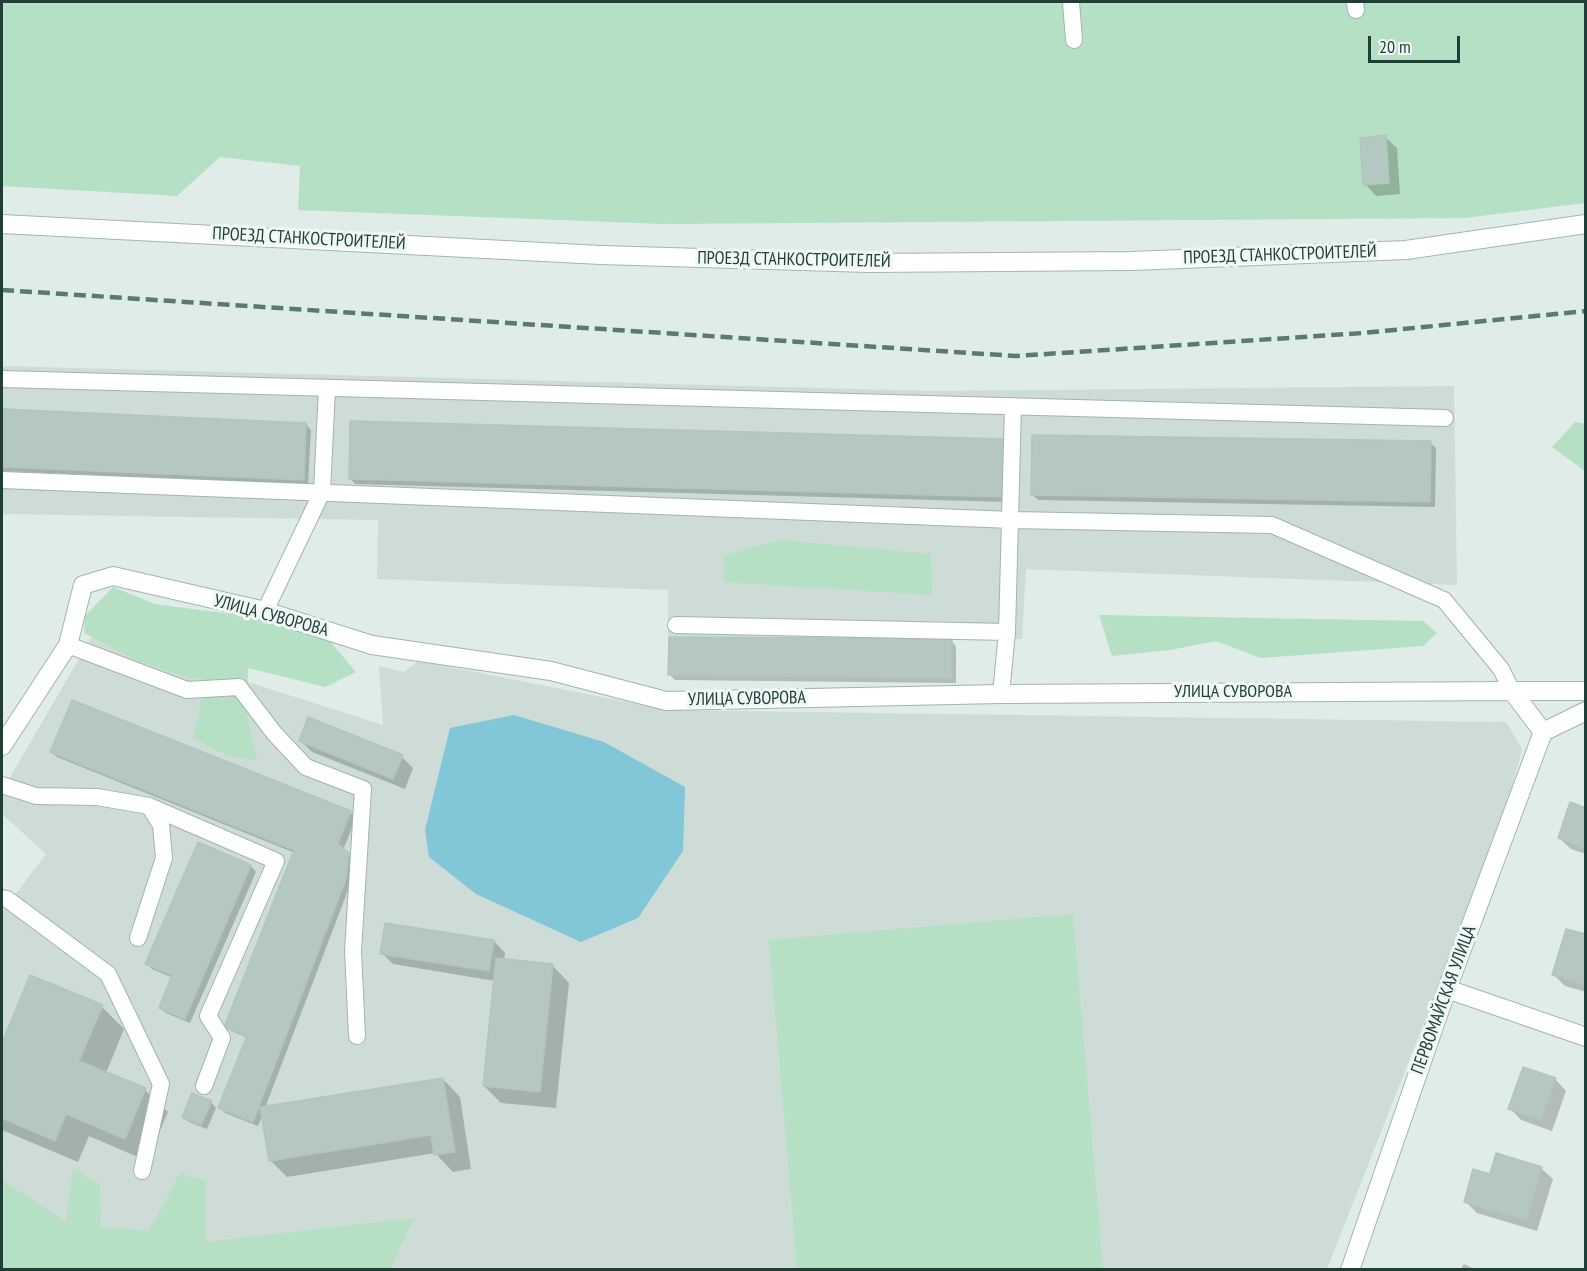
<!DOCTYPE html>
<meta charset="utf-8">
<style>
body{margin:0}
#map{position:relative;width:1587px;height:1271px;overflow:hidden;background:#dfece7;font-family:"PT Sans Narrow",sans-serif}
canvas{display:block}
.frame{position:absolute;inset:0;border:3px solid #1f3e37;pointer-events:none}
.scale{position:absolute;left:1368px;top:36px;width:92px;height:27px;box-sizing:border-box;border:3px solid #1f3e37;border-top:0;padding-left:8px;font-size:18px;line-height:21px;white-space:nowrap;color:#1f3e37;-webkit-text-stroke:4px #f0f8f5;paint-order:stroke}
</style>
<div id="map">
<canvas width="1587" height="1271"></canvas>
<div class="frame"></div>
<div class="scale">20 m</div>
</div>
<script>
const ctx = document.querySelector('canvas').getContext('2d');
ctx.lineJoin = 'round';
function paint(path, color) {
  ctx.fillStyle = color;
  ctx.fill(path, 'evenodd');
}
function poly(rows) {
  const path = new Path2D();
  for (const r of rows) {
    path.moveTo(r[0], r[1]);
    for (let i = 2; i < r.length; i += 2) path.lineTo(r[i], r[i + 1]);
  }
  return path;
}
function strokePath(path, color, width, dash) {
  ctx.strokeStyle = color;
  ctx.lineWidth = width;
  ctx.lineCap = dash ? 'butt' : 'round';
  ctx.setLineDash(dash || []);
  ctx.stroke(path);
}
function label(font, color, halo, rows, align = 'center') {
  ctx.font = font + ' "PT Sans Narrow",sans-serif';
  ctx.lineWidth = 6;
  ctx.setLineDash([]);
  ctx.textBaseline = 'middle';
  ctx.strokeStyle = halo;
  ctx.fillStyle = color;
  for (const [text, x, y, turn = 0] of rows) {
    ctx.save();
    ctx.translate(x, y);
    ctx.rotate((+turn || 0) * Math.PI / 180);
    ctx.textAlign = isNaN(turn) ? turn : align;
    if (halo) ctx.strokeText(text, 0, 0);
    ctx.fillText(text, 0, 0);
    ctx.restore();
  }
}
const built = poly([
 [2,366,931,391,1454,386,1457,585,1026,569,1022,639,952,639,951,678,668,675,668,590,377,579,378,520,2,514],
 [94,633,383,725,379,666,404,672,419,661,668,710,1506,722,1522,749,1502,825,1327,1269,2,1269,2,1169,4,1161,2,1160,2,912,46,854,2,814,2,791]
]);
const green = poly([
 [2,2,1585,2,1585,203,1465,218,664,224,298,210,300,166,220,157,177,196,2,186],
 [1575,422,1585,424,1585,471,1552,447],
 [780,540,931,554,932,595,724,582,725,555],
 [113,587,155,604,254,617,329,640,356,672,325,687,248,668,247,717,257,760,234,757,214,749,193,737,199,714,203,679,189,678,136,660,84,633,85,616],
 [1099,615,1423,621,1437,633,1423,646,1261,658,1216,641,1170,650,1112,656],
 [1073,914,1103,1269,797,1269,769,940],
 [73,1168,100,1184,101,1227,149,1231,180,1173,206,1181,205,1242,414,1218,390,1269,2,1269,2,1180,66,1222]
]);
const water = poly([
 [514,715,604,742,685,787,683,851,638,918,581,942,476,894,429,857,425,830,450,728]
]);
const shadow = poly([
 [1385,137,1397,148,1400,194,1376,196,1365,184],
 [2,411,306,424,311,430,308,485,2,471],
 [1004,440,1007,502,355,484,350,478],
 [1430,443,1436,448,1435,507,1038,500,1033,495],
 [951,641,956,646,956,683,675,680,670,675],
 [73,701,351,813,356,818,343,850,354,860,350,885,265,1108,443,1079,460,1097,471,1169,453,1172,435,1153,287,1177,270,1160,263,1114,258,1126,225,1113,220,1107,248,1038,231,1031,225,1026,295,853,57,757,52,752],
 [301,741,402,757,413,768,405,789,312,752],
 [1586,810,1586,854,1571,849,1559,838],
 [199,844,251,866,256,872,190,1023,166,1013,160,1008,173,978,152,969,147,964],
 [1586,936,1586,992,1565,986,1554,975],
 [494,941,505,953,504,961,552,965,569,983,556,1108,501,1103,484,1086,495,981,393,964,382,953],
 [31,977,102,1007,124,1029,106,1073,145,1090,168,1112,147,1161,89,1136,78,1162,2,1130,2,1047],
 [1555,1079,1566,1091,1552,1131,1521,1120,1510,1108],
 [211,1102,216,1108,207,1129,189,1122,183,1117],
 [1541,1168,1553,1179,1537,1231,1477,1213,1465,1201,1491,1176],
 [1464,1264,1477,1270,1460,1270]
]);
const building = poly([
 [1386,135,1389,183,1363,185,1360,138,1386,135],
 [2,409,306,423,304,480,2,467,2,409],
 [350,421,1004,439,1003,497,349,479,350,421],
 [1032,435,1431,441,1430,502,1031,495,1032,435],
 [669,637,952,639,951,678,668,675,669,637],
 [72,700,351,811,338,844,349,853,346,879,253,1122,218,1108,247,1036,224,1027,294,850,50,752,72,700],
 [308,717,403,755,393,779,299,741,308,717],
 [1570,802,1586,808,1586,848,1558,838,1570,802],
 [198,842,251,865,185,1019,159,1008,172,975,145,964,198,842],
 [385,923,494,940,489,971,380,954,385,923],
 [1566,929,1586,934,1586,985,1552,975,1566,929],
 [496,958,553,964,540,1092,483,1086,496,958],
 [30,975,103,1005,79,1061,146,1088,125,1139,66,1114,55,1141,2,1118,2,1043,30,975],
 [1523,1067,1556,1078,1541,1120,1508,1109,1523,1067],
 [443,1078,455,1152,434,1155,431,1135,269,1161,260,1107,443,1078],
 [192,1093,212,1101,201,1125,182,1117,192,1093],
 [1496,1153,1542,1167,1526,1220,1464,1202,1473,1169,1490,1174,1496,1153]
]);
const lane = poly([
 [1071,2,1074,40],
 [1355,2,1356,10],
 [2,379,1445,418],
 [2,480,1012,520,1272,525,1444,600,1501,669,1512,691],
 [265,611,322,492,327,388],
 [676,625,1007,632],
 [68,645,187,690,239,687,274,733,306,767,363,789,353,951,357,1036],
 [1001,694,1007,632,1013,406],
 [2,785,36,796,97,797,149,806,276,861,208,1016,222,1038,204,1086],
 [2,898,7,899,108,974,161,1084,142,1171],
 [138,938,164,858,161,825,149,806]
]);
const street = poly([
 [1512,691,1586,691],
 [1543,732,1586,711],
 [2,746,68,645,83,585,113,576,265,611,372,645,551,671,666,701,1001,694,1512,691,1543,732],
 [1447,989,1586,1037],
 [1350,1270,1447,989,1543,732]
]);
const secondary = poly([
 [2,224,601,255,869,263,1132,261,1406,250,1586,224]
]);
const rail = poly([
 [2,290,1016,356,1363,333,1586,311]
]);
const streetNames = [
 ["ПРОЕЗД СТАНКОСТРОИТЕЛЕЙ",309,239,3],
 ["ПРОЕЗД СТАНКОСТРОИТЕЛЕЙ",1280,255,-2],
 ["ПРОЕЗД СТАНКОСТРОИТЕЛЕЙ",794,260,1],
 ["УЛИЦА СУВОРОВА",271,616,15],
 ["УЛИЦА СУВОРОВА",1233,692],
 ["УЛИЦА СУВОРОВА",747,699,-1],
 ["ПЕРВОМАЙСКАЯ УЛИЦА",1444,1000,-70]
];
paint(built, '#cddcd6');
paint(green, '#b6e0c3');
paint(water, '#81c7d7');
paint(shadow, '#0003');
paint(building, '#b4c7c0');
strokePath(building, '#b1c6be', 1.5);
strokePath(lane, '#a2b4af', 18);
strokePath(street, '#a2b4af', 20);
strokePath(secondary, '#9db9b0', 20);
strokePath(lane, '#fff', 16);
strokePath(street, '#fff', 18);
strokePath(secondary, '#fff', 18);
strokePath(rail, '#597a72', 4.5, [12, 6]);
label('18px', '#1f3e37', '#f0f8f5', streetNames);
</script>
